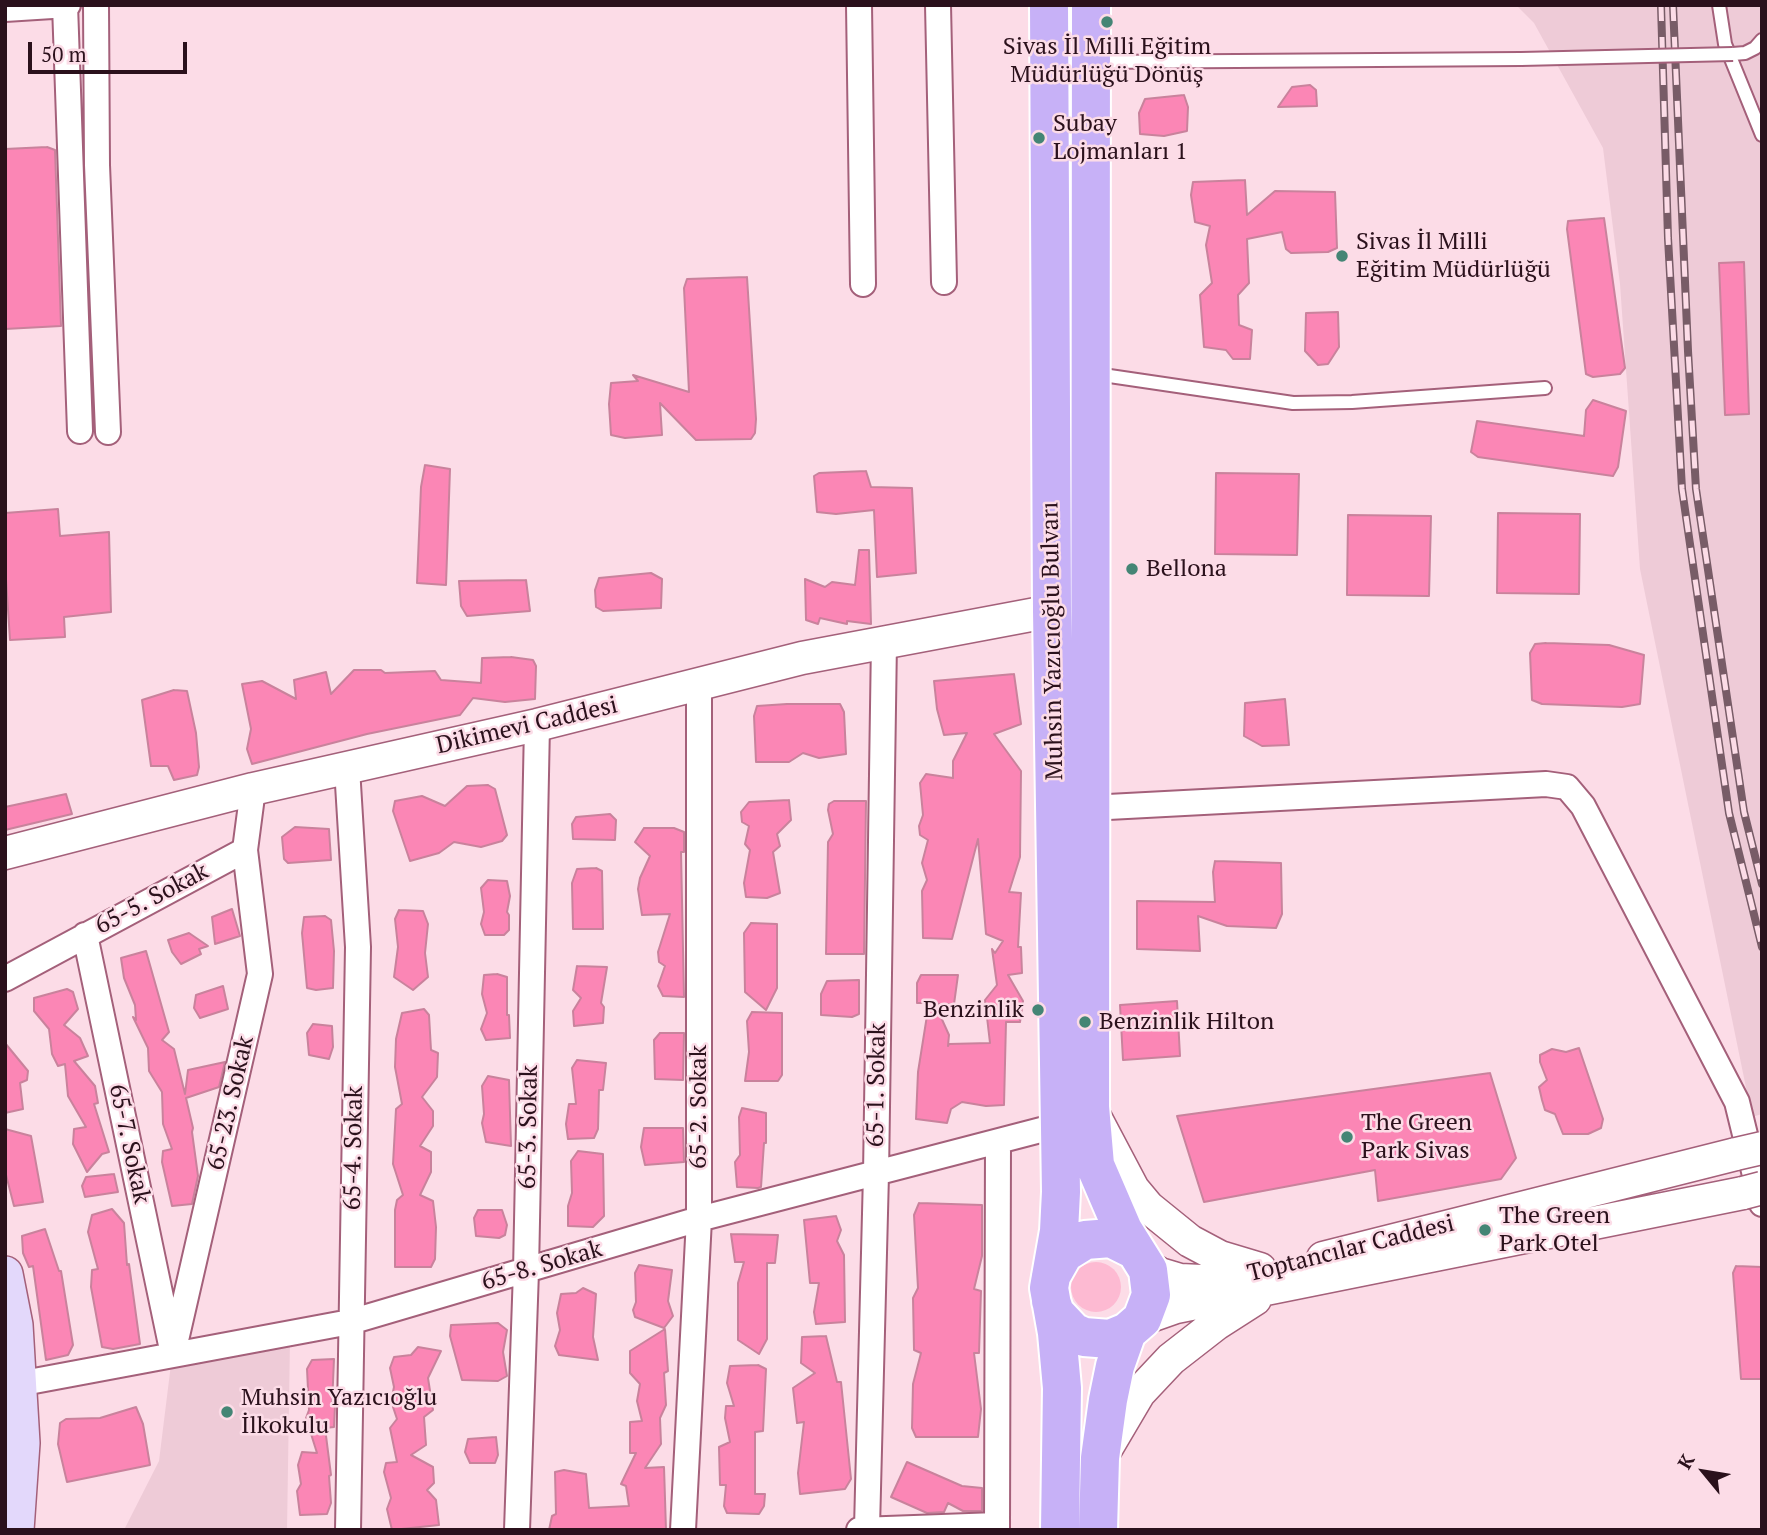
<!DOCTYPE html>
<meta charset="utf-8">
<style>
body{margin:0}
#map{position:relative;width:1767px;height:1535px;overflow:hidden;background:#fcdce7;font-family:"PT Serif",serif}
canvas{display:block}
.frame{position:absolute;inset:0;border:7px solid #2b111c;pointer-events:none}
.north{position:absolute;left:1669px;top:1437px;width:70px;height:70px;-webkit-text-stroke:5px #fcdce7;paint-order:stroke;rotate:300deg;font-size:19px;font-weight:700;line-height:28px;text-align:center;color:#2b111c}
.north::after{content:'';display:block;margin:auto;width:24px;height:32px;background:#2b111c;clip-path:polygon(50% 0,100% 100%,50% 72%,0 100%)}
.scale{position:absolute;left:28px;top:42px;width:159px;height:32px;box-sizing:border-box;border:4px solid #2b111c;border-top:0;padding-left:9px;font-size:21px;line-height:24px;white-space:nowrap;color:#2b111c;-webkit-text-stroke:5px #fcdce7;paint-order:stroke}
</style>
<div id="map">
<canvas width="1767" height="1535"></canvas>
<div class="frame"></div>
<div class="north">K</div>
<div class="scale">50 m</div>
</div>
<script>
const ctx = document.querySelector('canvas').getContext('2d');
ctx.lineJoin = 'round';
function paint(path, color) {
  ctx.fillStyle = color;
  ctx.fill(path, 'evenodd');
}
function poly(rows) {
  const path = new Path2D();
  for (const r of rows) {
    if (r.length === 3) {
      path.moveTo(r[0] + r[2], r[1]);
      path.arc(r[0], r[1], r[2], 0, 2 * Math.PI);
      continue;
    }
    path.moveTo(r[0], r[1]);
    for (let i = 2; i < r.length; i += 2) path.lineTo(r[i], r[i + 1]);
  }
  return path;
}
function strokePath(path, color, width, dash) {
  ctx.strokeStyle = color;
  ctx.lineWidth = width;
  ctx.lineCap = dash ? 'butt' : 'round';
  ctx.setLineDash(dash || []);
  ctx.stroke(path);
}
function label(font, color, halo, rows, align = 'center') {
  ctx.font = font + ' "PT Serif",serif';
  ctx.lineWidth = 5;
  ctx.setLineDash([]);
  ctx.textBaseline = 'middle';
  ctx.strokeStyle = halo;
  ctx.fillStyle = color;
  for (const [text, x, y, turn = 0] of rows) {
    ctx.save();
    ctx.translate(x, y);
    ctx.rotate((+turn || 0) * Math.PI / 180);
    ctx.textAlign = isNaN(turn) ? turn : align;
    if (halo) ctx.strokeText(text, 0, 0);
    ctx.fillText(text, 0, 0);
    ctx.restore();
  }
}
const built = poly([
 [1516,5,1762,5,1762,1114,1752,1117,1640,569,1620,284,1603,148,1534,23],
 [290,1340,287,1530,124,1530,159,1461,171,1364]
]);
const green = poly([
 [1096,1287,25]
]);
const building = poly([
 [1310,85,1316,90,1317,106,1278,107,1292,87,1310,85],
 [1184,95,1188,107,1187,131,1164,136,1140,134,1139,113,1145,99,1184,95],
 [47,147,55,150,61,326,5,329,5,149,47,147],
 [1245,180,1247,215,1275,191,1335,192,1337,248,1328,252,1291,253,1286,249,1282,232,1247,239,1249,283,1238,295,1239,325,1252,330,1250,359,1233,359,1226,350,1204,347,1200,295,1212,283,1206,245,1210,226,1195,222,1191,195,1193,182,1245,180],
 [1604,218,1625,368,1620,374,1593,377,1586,374,1567,229,1568,221,1604,218],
 [1744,262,1749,414,1725,415,1719,263,1744,262],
 [747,277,756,419,755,433,751,439,696,440,660,403,662,435,625,438,611,435,609,404,611,383,638,381,633,375,689,392,684,288,687,279,747,277],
 [1338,312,1339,347,1328,364,1318,365,1305,351,1306,313,1338,312],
 [1593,400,1626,411,1618,467,1613,476,1478,457,1471,452,1477,421,1584,436,1586,410,1593,400],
 [425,465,450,469,446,585,417,583,421,487,425,465],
 [866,471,871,487,912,488,916,573,877,577,874,510,836,514,817,512,814,476,819,473,866,471],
 [1216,473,1299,474,1297,555,1215,554,1216,473],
 [58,509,60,536,109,532,111,612,64,617,65,637,10,640,5,564,5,513,58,509],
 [1498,513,1580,514,1579,594,1497,593,1498,513],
 [1348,515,1431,516,1429,596,1347,595,1348,515],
 [859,550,869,550,871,624,847,621,847,624,820,618,818,624,806,620,805,579,825,587,832,582,855,585,859,550],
 [651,573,662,579,661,608,603,611,596,607,595,590,599,578,651,573],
 [526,580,530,611,467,616,461,606,459,581,526,580],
 [1546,643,1609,645,1644,655,1640,704,1622,707,1542,704,1532,700,1530,653,1535,644,1546,643],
 [511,657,533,660,536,666,535,699,505,702,473,698,460,715,367,734,252,764,247,749,251,729,242,684,262,681,296,699,294,680,326,672,331,694,354,670,381,670,385,673,435,671,441,680,481,683,482,658,511,657],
 [1014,674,1021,724,994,734,1021,771,1020,857,1009,892,1021,893,1018,947,1021,947,1022,973,1008,975,1023,1001,1020,1022,1006,1022,1004,1105,986,1106,962,1102,951,1109,947,1123,916,1119,918,1072,929,1003,917,1003,917,983,921,975,958,975,954,1004,935,1004,949,1035,948,1046,949,1044,990,1043,985,1000,997,985,992,949,995,953,1003,941,986,934,978,839,952,939,923,938,922,891,927,880,922,863,928,840,920,835,919,826,923,815,920,783,926,774,953,778,953,761,967,733,944,735,937,709,934,681,1014,674],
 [174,690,187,691,196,733,199,767,197,775,174,780,168,766,151,766,142,700,174,690],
 [1285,699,1289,745,1262,746,1244,736,1245,703,1285,699],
 [787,704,840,704,844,712,846,754,819,758,803,753,789,762,756,762,754,716,757,706,787,704],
 [488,785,495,789,507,835,502,841,481,847,454,842,439,853,410,861,393,811,395,801,422,796,445,806,467,786,488,785],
 [66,794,72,814,5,830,5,807,66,794],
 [789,800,791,820,777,834,780,846,773,852,780,893,767,898,746,897,744,883,750,850,745,844,749,826,742,822,741,812,749,802,789,800],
 [834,801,866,801,864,954,826,954,828,842,833,834,828,810,829,804,834,801],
 [610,814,616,820,615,840,573,839,572,824,576,817,610,814],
 [295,827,329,829,331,860,288,863,284,859,282,837,295,827],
 [644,828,674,828,684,832,684,852,681,852,684,997,663,996,658,986,665,966,659,962,658,952,670,914,642,915,638,889,640,878,650,856,635,842,644,828],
 [1215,861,1281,863,1282,914,1276,928,1227,926,1198,916,1200,951,1137,949,1137,901,1215,902,1213,872,1215,861],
 [596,868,602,871,603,929,573,929,572,883,577,869,596,868],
 [488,880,507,881,510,896,507,912,509,915,509,930,504,935,485,935,481,924,484,912,481,888,488,880],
 [232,909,240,936,215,944,212,917,232,909],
 [399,910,423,911,428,924,425,953,428,977,413,990,394,977,398,947,395,919,399,910],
 [325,916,331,920,334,951,333,988,316,990,307,988,302,933,304,917,325,916],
 [751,923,777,924,777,988,766,1010,745,992,744,933,751,923],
 [189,933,208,946,199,949,201,954,181,964,172,952,168,940,189,933],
 [146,951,169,1032,162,1040,174,1049,185,1094,188,1070,225,1062,219,1087,186,1098,193,1128,192,1132,198,1176,192,1204,172,1206,162,1162,163,1151,172,1149,163,1124,162,1092,149,1071,148,1048,133,1017,136,1020,135,1005,124,978,121,958,146,951],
 [577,966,607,967,601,1003,604,1007,603,1023,574,1026,573,1011,581,998,573,990,577,966],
 [497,974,507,977,507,1015,509,1015,510,1038,486,1040,481,1029,487,1013,482,994,484,975,497,974],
 [859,980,859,1014,852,1017,821,1015,821,994,827,981,859,980],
 [223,986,228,1009,200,1018,194,1008,196,995,223,986],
 [67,989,73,992,78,1009,64,1025,80,1038,88,1056,74,1061,95,1086,98,1103,94,1104,109,1152,102,1154,87,1172,73,1144,74,1129,86,1127,68,1096,65,1064,58,1066,52,1054,49,1029,34,1011,34,998,67,989],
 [1177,1001,1180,1056,1123,1060,1120,1005,1177,1001],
 [424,1009,429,1015,431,1050,438,1053,437,1077,422,1097,433,1111,433,1126,420,1146,431,1152,431,1172,420,1195,433,1201,436,1227,435,1259,431,1267,395,1267,395,1210,397,1200,403,1195,393,1164,396,1109,402,1104,395,1067,396,1039,402,1013,424,1009],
 [752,1012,782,1013,782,1075,778,1081,745,1081,749,1052,747,1021,752,1012],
 [313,1024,332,1026,333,1047,329,1059,309,1055,307,1033,313,1024],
 [660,1033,684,1033,683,1080,655,1079,654,1040,660,1033],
 [5,1043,28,1071,27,1080,20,1083,23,1109,5,1113,5,1043],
 [1579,1048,1603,1119,1601,1128,1588,1134,1563,1134,1555,1114,1545,1110,1542,1100,1539,1087,1547,1080,1540,1062,1540,1055,1552,1049,1566,1052,1579,1048],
 [577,1060,606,1063,603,1090,599,1090,598,1129,594,1138,568,1139,566,1124,569,1104,576,1104,572,1068,577,1060],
 [1490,1073,1516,1158,1501,1179,1378,1201,1375,1170,1204,1202,1177,1116,1490,1073],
 [488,1076,509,1080,511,1146,486,1142,482,1123,484,1114,482,1086,488,1076],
 [742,1108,766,1113,766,1143,764,1143,761,1187,758,1188,737,1187,735,1162,740,1155,739,1117,742,1108],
 [644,1128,683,1128,684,1162,645,1165,641,1147,644,1128],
 [5,1129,31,1136,43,1202,14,1206,5,1171,5,1129],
 [578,1151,603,1154,604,1216,593,1227,568,1226,568,1206,572,1193,571,1161,578,1151],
 [114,1174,118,1192,85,1197,82,1186,86,1177,114,1174],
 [919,1203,982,1205,982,1256,974,1289,981,1291,979,1353,974,1353,981,1409,978,1437,916,1437,912,1428,913,1384,921,1353,914,1350,913,1298,918,1288,914,1215,919,1203],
 [112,1209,124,1223,127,1265,129,1264,140,1344,113,1349,102,1347,91,1287,92,1270,98,1269,88,1232,92,1215,112,1209],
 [478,1210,502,1210,507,1225,505,1235,499,1238,476,1236,474,1218,478,1210],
 [836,1216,841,1230,837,1241,844,1255,845,1322,816,1324,814,1312,819,1283,810,1283,804,1220,836,1216],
 [45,1229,59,1271,61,1271,73,1345,68,1355,46,1360,33,1266,29,1267,23,1253,22,1236,45,1229],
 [731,1234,778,1235,775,1263,767,1263,767,1339,759,1354,738,1340,738,1283,744,1262,735,1262,731,1234],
 [639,1265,672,1270,668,1301,673,1316,664,1328,635,1317,633,1310,636,1302,635,1273,639,1265],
 [1736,1266,1762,1267,1762,1379,1741,1379,1733,1273,1736,1266],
 [583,1288,596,1294,593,1337,598,1360,559,1355,555,1346,560,1330,557,1313,561,1294,576,1293,583,1288],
 [498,1323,507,1330,503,1352,507,1376,498,1381,462,1380,450,1336,451,1325,498,1323],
 [665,1329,668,1371,664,1373,666,1405,660,1418,661,1444,645,1468,664,1467,666,1530,549,1530,552,1516,556,1514,555,1472,564,1470,586,1474,589,1508,629,1506,626,1486,621,1484,636,1453,630,1453,630,1422,642,1421,637,1401,640,1384,630,1373,630,1351,665,1329],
 [826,1336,837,1382,841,1382,851,1479,845,1489,800,1494,798,1473,804,1422,797,1423,793,1388,815,1373,801,1363,802,1337,826,1336],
 [418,1347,441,1351,428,1378,433,1410,424,1417,426,1445,411,1455,433,1467,434,1483,427,1490,436,1500,439,1525,392,1530,387,1509,391,1498,384,1472,386,1463,397,1462,390,1428,397,1419,391,1401,394,1387,390,1368,394,1357,411,1355,418,1347],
 [334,1359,332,1405,335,1406,334,1427,325,1428,331,1475,329,1476,331,1503,327,1514,300,1515,297,1491,301,1484,298,1465,302,1452,317,1453,306,1418,309,1410,307,1369,312,1360,334,1359],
 [758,1365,766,1369,763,1431,755,1432,755,1494,765,1494,764,1506,759,1514,727,1513,724,1506,726,1485,720,1485,719,1447,730,1442,725,1418,726,1406,734,1406,727,1383,730,1366,758,1365],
 [136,1407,143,1424,150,1465,67,1482,58,1444,60,1423,66,1419,100,1418,136,1407],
 [496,1437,498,1455,495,1463,470,1463,465,1452,468,1439,496,1437],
 [907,1462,962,1486,982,1488,982,1511,963,1511,948,1503,944,1512,927,1513,891,1497,907,1462]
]);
const service = poly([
 [1719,5,1725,44,1762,135],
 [1733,54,1745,53,1755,48,1762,40],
 [1094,62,1521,59],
 [1096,374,1293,403,1352,402,1545,388]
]);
const minor = poly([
 [65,5,80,431],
 [96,5,97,165,108,432],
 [859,5,863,284],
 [938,5,944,282],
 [5,9,68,5],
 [347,768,358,947,348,1530],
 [1089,808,1546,784,1567,787,1583,806,1737,1102,1762,1204],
 [85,935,171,1345],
 [5,979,245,850,253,789],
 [173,1353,260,974,245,850],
 [18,1384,350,1322,699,1219,1060,1125],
 [867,1528,876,1174,884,641],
 [517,1530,526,1271,537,725],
 [683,1530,699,1219,699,683],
 [859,1530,997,1525],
 [997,1530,998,1143]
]);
const tertiary = poly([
 [5,853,253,789,537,725,802,658,1052,611],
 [1095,1117,1133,1189,1148,1207,1190,1241,1220,1257,1260,1269],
 [1323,1258,1736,1154],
 [1145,1265,1160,1274,1180,1280,1201,1281,1235,1277],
 [1142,1319,1176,1307,1743,1193],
 [1103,1454,1139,1393,1171,1359,1216,1324,1255,1299]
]);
const secondary = poly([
 [5,1274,15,1325,22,1443,16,1530]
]);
const primary = poly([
 [1049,5,1052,611,1061,1192,1059,1231,1049,1288,1057,1333,1062,1388,1060,1530],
 [1051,1276,1064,1253,1085,1240,1111,1238,1133,1249],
 [1051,1301,1055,1313,1073,1332,1084,1337,1110,1339,1127,1332,1142,1319,1151,1295,1148,1270,1123,1230,1095,1165,1090,1107,1091,5],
 [1098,1530,1100,1458,1108,1400,1115,1366,1127,1332]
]);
const rail = poly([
 [1661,5,1668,238,1682,489,1729,813,1762,947],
 [1673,5,1688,351,1696,489,1744,812,1762,884]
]);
const serviceBridge = poly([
 [1521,59,1733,54]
]);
const tertiaryBridge = poly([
 [1736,1154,1762,1148],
 [1743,1193,1762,1188]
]);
const markers = [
 [1107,22,7,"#448575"],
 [1039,138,7,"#448575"],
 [1342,256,7,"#448575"],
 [1132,569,7,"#448575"],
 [1038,1010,7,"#448575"],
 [1085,1022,7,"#448575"],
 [1347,1137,7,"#448575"],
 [1485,1230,7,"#448575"],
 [227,1412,7,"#448575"]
];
const poiNames = [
 ["Sivas İl Milli Eğitim",1107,47,"center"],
 ["Müdürlüğü Dönüş",1107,75,"center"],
 ["Subay",1053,124],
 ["Lojmanları 1",1053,152],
 ["Sivas İl Milli",1356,242],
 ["Eğitim Müdürlüğü",1356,270],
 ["Bellona",1146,569],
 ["Benzinlik",1024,1010,"right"],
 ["Benzinlik Hilton",1099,1022],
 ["The Green",1361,1123],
 ["Park Sivas",1361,1151],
 ["The Green",1499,1216],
 ["Park Otel",1499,1244],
 ["Muhsin Yazıcıoğlu",241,1398],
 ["İlkokulu",241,1426]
];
const streetNames = [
 ["Muhsin Yazıcıoğlu Bulvarı",1053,641,-91],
 ["Dikimevi Caddesi",527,726,-13],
 ["65-5. Sokak",152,899,-28],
 ["65-1. Sokak",877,1085,-89],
 ["65-23. Sokak",231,1103,-77],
 ["65-2. Sokak",699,1107,-90],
 ["65-3. Sokak",529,1127,-89],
 ["65-7. Sokak",129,1144,78],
 ["65-4. Sokak",354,1148,-89],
 ["Toptancılar Caddesi",1351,1249,-14],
 ["65-8. Sokak",542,1266,-16]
];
paint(built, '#eecbd7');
paint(green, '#fdbad2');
paint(building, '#fb86b5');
strokePath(building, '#c9829c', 2);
strokePath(service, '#a4607a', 16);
strokePath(minor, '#a4607a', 28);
strokePath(tertiary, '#a4607a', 35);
strokePath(secondary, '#a4607a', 38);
strokePath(primary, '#fff', 42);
strokePath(service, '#fff', 12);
strokePath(minor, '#fff', 24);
strokePath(tertiary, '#fff', 32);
strokePath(secondary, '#e3d8fb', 35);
strokePath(primary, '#c7b1f7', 38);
strokePath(rail, '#785c67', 8);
strokePath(rail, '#fcdce7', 5, [16]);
strokePath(serviceBridge, '#a4607a', 16, []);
strokePath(tertiaryBridge, '#a4607a', 35, []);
strokePath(serviceBridge, '#fff', 12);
strokePath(tertiaryBridge, '#fff', 32);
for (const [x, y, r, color] of markers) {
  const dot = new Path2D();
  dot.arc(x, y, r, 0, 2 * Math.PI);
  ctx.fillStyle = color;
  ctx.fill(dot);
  strokePath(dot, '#fcdce7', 2.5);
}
label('24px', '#2b111c', '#fcdce7', poiNames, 'left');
label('24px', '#2b111c', '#fcdce7', streetNames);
</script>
